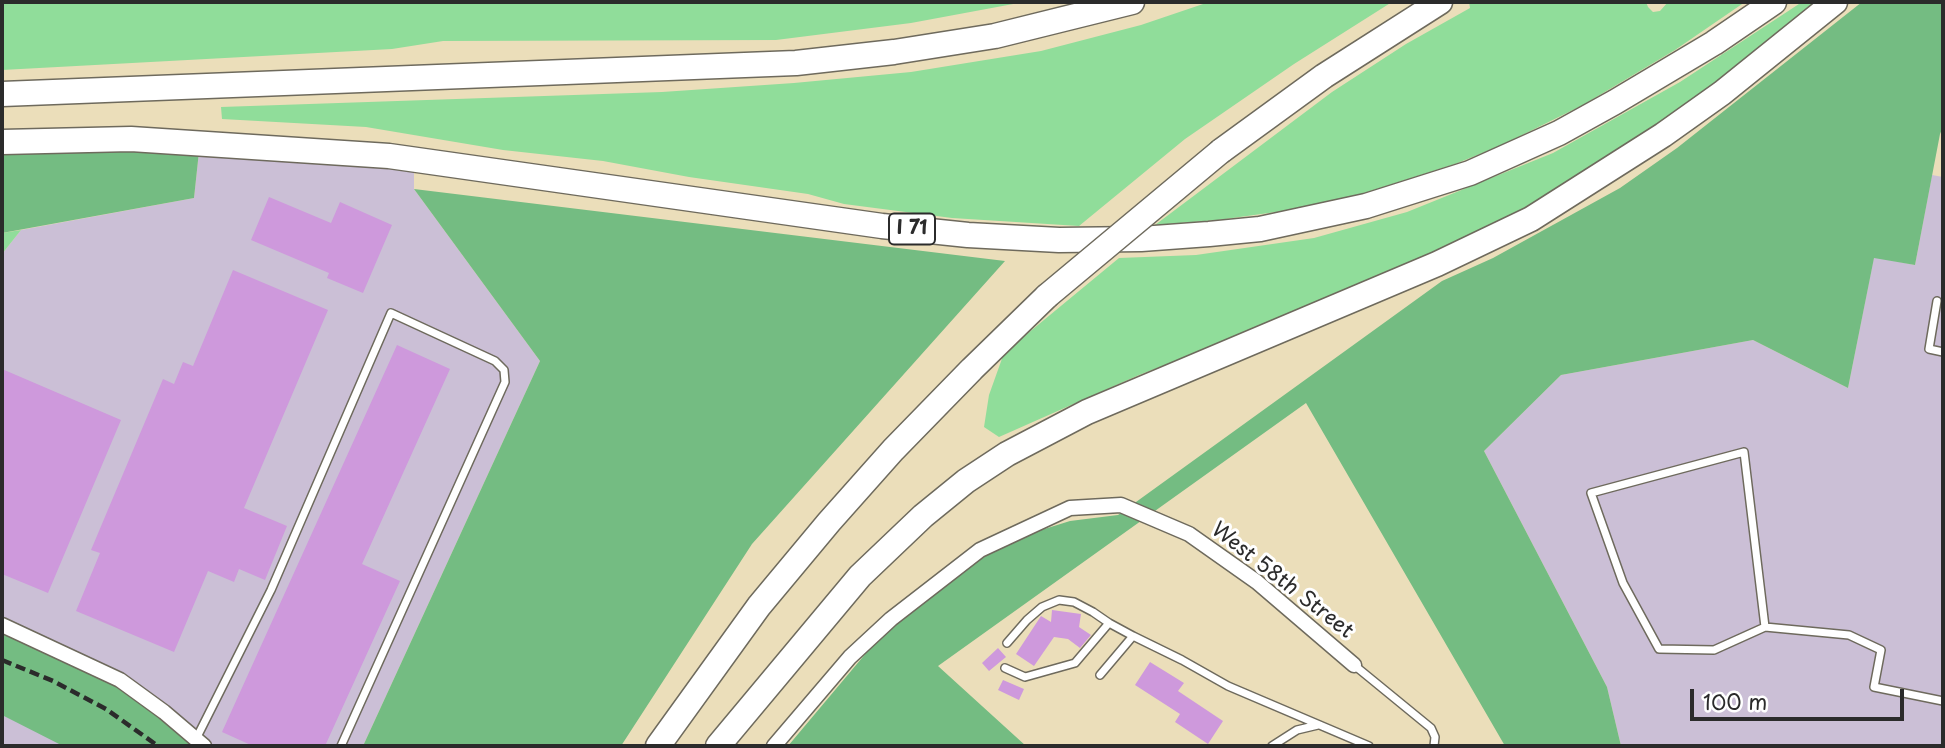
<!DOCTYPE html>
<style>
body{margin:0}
#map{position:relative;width:1945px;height:748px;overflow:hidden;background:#ebdeba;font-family:"Playpen Sans",sans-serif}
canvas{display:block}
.frame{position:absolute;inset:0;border:4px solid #2b2b2b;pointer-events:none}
.scale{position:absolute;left:1690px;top:689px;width:214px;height:32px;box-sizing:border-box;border:4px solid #2b2b2b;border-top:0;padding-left:9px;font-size:21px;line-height:24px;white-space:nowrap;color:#2b2b2b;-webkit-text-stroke:5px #fff;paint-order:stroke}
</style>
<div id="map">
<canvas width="1945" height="748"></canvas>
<div class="frame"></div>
<div class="scale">100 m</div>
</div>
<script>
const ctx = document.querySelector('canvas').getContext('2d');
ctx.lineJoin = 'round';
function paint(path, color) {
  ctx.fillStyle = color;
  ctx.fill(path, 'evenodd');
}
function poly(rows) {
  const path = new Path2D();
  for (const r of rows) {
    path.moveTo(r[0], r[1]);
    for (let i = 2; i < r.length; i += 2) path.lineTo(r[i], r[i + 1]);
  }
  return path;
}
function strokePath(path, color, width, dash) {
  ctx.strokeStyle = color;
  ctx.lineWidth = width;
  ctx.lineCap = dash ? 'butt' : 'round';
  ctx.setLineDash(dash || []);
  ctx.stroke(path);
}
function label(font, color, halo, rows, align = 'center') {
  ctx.font = font + ' "Playpen Sans",sans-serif';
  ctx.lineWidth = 6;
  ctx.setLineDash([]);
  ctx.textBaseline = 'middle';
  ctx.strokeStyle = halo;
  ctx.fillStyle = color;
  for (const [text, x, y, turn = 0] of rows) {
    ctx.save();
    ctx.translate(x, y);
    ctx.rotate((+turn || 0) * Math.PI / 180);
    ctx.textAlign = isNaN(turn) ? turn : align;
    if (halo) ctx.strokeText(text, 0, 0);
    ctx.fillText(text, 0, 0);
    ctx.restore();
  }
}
const industrial = poly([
 [200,142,414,159,414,189,540,361,363,746,2,746,2,254,21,230,194,198],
 [1932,175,1943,177,1943,746,1621,746,1607,687,1484,451,1561,375,1753,340,1848,388,1874,257,1915,265]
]);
const green = poly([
 [2,2,1024,2,911,23,776,40,443,41,392,49,2,70],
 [1209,2,1392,2,1294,64,1185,139,1079,226,952,218,844,204,808,194,689,177,603,161,503,150,366,127,222,119,221,107,662,92,794,83,911,72,1041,51,1141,25],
 [1469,2,1646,2,1648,7,1653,12,1660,11,1668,2,1745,2,1675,50,1583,105,1500,146,1455,164,1358,195,1305,208,1218,220,1155,225,1332,92,1406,44,1470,8],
 [1802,2,1819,2,1726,75,1608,160,1491,229,1335,299,1139,375,999,437,984,427,989,395,1004,353,1119,258,1196,255,1314,238,1407,212,1553,153,1680,82],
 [21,230,2,254,2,233]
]);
const forest = poly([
 [1862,2,1943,2,1943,127,1940,134,1915,265,1874,258,1848,388,1753,340,1561,375,1484,451,1607,687,1621,746,1505,746,1306,403,938,666,1026,746,788,746,872,646,911,612,971,565,1001,547,1038,531,1070,521,1118,515,1442,281,1493,258,1620,188,1677,148],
 [2,142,200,142,194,198,2,233],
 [414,189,1005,261,752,544,621,746,363,746,540,361],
 [2,625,81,661,204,746,63,746,2,715]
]);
const building = poly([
 [269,197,331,223,340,202,392,225,363,293,327,278,329,273,251,240],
 [233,270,328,310,244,508,287,526,265,580,239,569,234,582,208,571,174,652,76,611,100,553,91,550,163,379,174,384,183,362,193,366],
 [397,345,450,369,362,564,400,581,325,746,253,746,222,732],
 [2,369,121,420,48,593,2,574],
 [1052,610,1081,614,1079,627,1091,635,1080,648,1068,639,1054,637,1034,666,1016,654,1041,616,1051,622],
 [998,648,1006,657,989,671,982,663],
 [1150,662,1184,683,1178,691,1223,721,1208,744,1175,722,1180,714,1135,685],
 [1003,680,1024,689,1019,700,998,690]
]);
const service = poly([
 [1937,301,1929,349,1943,352],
 [1765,627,1744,452,1591,493,1623,583,1659,649,1714,650,1765,627,1849,635,1881,650,1874,687,1943,701],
 [1007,643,1027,620,1042,607,1059,600,1074,602,1093,612,1109,623],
 [1354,665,1431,728,1435,737,1434,746],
 [1005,668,1025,677,1075,663,1109,623,1133,636],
 [1100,675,1133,636,1182,660,1228,686,1369,746],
 [196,739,271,590,391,313,495,361,504,370,505,382,341,746],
 [1272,746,1297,730,1318,725]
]);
const minor = poly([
 [2,625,120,680,164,712,204,746],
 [774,746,850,657,891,619,980,550,1070,508,1121,505,1189,534,1257,582,1354,665]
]);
const motorway = poly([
 [2,94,796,63,894,52,995,36,1132,2],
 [2,142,131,139,389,156,882,226,968,235,1059,240,1141,239,1209,234,1260,229,1366,206,1470,173,1559,133,1615,102,1714,43,1774,2],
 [1221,151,1324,76,1440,2],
 [658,746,759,606,829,522,893,450,972,369,1047,296],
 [718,746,860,576,923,516,966,481,1007,454,1087,412,1437,264,1531,219,1663,135,1722,93,1835,2]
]);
const rail = poly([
 [2,660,53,681,106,709,158,746]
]);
const motorwayBridge = poly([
 [1047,296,1221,151]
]);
const shields = [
 [912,229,46]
];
const shieldNames = [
 ["I 71",912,229]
];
const streetNames = [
 ["West 58th Street",1282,581,38]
];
paint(industrial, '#cbbfd6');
paint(green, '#90dd9a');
paint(forest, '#74bc82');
paint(building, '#ce99dc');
strokePath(service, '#6e6a5d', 10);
strokePath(minor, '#6e6a5d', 17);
strokePath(motorway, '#6e6a5d', 27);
strokePath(service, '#fff', 7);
strokePath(minor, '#fff', 14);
strokePath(motorway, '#fff', 24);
strokePath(rail, '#2b2b2b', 4.5, [10, 5]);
strokePath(motorwayBridge, '#6e6a5d', 27, []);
strokePath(motorwayBridge, '#fff', 24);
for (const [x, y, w] of shields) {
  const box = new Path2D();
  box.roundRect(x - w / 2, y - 15.5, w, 31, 5);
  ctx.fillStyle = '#fff';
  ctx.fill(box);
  strokePath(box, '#2b2b2b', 2);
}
label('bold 19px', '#2b2b2b', null, shieldNames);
label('21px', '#2b2b2b', '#fff', streetNames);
</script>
